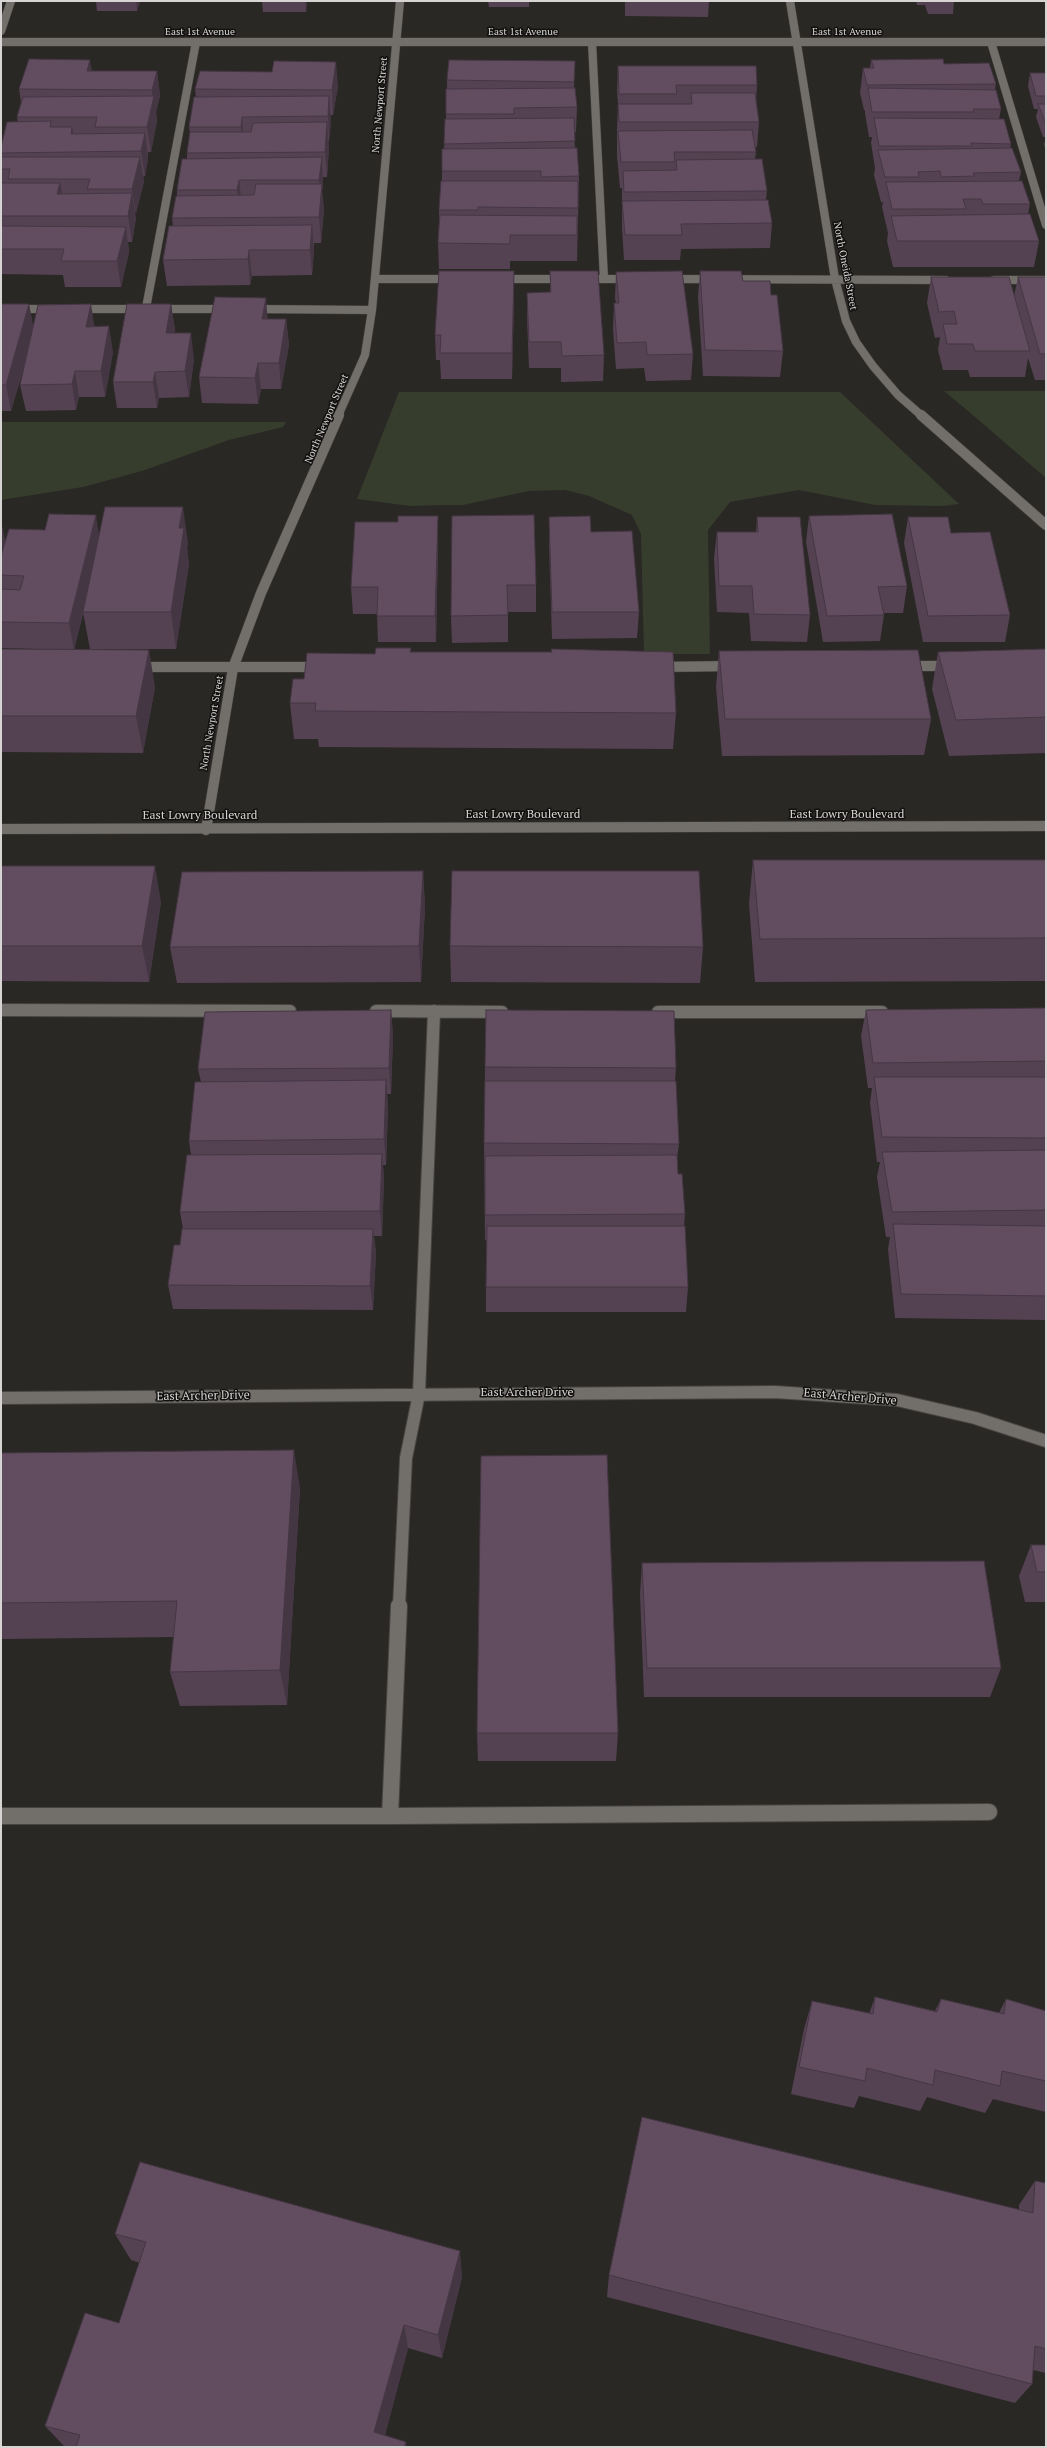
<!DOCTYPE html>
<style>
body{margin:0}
#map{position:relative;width:1047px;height:2448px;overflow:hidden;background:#2a2825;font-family:"PT Serif",serif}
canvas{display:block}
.frame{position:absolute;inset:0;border:2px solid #d6d5d3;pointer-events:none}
</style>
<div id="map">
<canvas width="1047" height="2448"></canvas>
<div class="frame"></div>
</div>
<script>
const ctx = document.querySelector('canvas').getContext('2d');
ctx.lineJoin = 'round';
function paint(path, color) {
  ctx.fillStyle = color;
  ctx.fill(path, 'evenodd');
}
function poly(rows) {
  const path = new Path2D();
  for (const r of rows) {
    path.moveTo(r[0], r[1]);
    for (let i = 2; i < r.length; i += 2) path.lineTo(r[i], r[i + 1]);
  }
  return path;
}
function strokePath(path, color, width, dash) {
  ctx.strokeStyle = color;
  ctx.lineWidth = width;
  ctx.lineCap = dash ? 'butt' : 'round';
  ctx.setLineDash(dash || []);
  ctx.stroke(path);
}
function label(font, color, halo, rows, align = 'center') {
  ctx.font = font + ' "PT Serif",serif';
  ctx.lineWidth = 3;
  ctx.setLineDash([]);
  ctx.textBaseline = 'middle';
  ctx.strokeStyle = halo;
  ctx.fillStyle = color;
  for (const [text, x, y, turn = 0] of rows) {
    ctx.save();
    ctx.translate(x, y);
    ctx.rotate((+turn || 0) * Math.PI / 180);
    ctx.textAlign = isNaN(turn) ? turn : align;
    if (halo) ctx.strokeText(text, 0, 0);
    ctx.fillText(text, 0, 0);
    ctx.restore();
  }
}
const green = poly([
 [944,391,1046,391,1046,478,968,411],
 [399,392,840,392,959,504,943,506,875,505,799,490,730,502,708,530,710,654,644,654,641,534,632,515,589,496,565,490,529,491,463,505,445,505,410,506,357,499],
 [1,422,286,422,283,427,229,440,142,471,83,487,1,500]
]);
const minorFar3 = poly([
 [790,1,835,279,846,321,856,342,873,366,898,395,922,416],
 [1,31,11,1],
 [1,42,1046,42],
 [592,42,604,279],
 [991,42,1046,225],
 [375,279,454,279],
 [498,279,632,279],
 [668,279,946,280],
 [994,280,1046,280],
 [146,308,196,42],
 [1,309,54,309],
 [76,309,228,309],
 [250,309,372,310],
 [338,416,365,355,372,310,400,1]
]);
const minorFar2 = poly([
 [921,415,1046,525],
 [906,666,952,666],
 [136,667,322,667],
 [658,667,734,666],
 [1,829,1046,826],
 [206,830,233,668,261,593,339,415]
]);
const minorFar1 = poly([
 [1,1010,290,1011],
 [376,1011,502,1012],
 [658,1012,882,1012],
 [1,1398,775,1392,897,1400,975,1418,1046,1441],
 [399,1607,406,1458,419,1394,434,1011]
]);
const minor = poly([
 [1,1816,390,1816,399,1606],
 [390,1816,989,1812]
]);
const wall = poly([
 [96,1,140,1,137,11,97,11],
 [262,1,307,1,306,12,263,12],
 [488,1,529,1,529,7,489,7],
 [625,1,709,1,708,17,625,16],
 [916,1,954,1,953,14,928,14,925,5,917,5],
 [871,60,944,64,996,84,995,89,1001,109,999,119,1011,144,1010,148,1021,172,1019,181,1030,204,1028,214,1039,241,1034,267,893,267,887,241,888,233,882,207,883,202,881,202,874,175,875,168,871,143,872,137,869,137,865,113,865,110,864,110,860,93,863,68,870,68],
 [575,61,574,88,577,107,576,132,574,132,575,148,579,176,577,261,510,261,510,269,439,269,438,243,439,221,439,210,442,181,442,171,444,149,446,119,446,89,447,89,447,80],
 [618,66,757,85,756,103,759,122,757,147,755,147,756,152,755,159,767,191,766,200,772,223,770,248,681,249,680,260,624,260,622,227,622,188,620,188,617,156,617,129,618,104,617,91],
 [92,71,157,71,160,96,156,112,157,121,151,152,148,152,148,158,145,176,143,177,144,182,135,214,136,218,132,242,128,242,129,252,121,287,65,287,63,275,1,274,1,147,18,122,17,117,21,102,19,89],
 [272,72,338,86,333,115,330,115,331,121,329,141,328,141,329,147,327,177,323,177,323,183,322,192,324,209,321,243,314,243,314,250,312,275,252,276,250,285,167,286,163,260,173,226,172,218,177,196,177,190,187,158,187,153,190,133,189,127,196,97,195,89],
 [1030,73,1046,73,1046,150,1044,145,1046,137,1043,137,1036,117,1038,109,1034,109,1028,86],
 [550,271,604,355,603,381,561,382,561,368,529,368,527,318,527,293,550,292],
 [700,271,743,281,771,295,783,351,780,377,703,376,698,297],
 [616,272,693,354,691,380,646,381,644,368,616,369,613,329,614,303,616,303,615,298],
 [931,277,1014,296,1018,277,1046,277,1046,380,1035,380,1028,358,1025,377,970,377,968,370,943,370,938,350,940,337,935,338,927,303],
 [514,297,512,379,441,379,440,360,436,360,435,335],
 [1,304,29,304,33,327,94,327,113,352,105,397,79,397,76,410,26,411,20,385,28,353,11,411,1,411],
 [171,304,175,330,174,333,194,359,189,397,159,398,157,408,117,408,113,382],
 [268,319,286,319,289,345,281,389,261,389,258,404,202,403,199,377],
 [452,516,536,585,536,612,508,612,508,642,452,643,451,616],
 [809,516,907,586,903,613,883,613,884,615,880,641,823,642,806,542],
 [549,517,639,612,637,638,552,639,549,543],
 [757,517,810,615,807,642,751,641,749,613,717,612,714,558,717,532,756,532],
 [908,517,951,533,1010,615,1005,642,923,642,904,543],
 [1,521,5,541,99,534,188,543,187,548,189,564,176,649,90,649,83,612,85,606,74,650,1,648],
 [438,542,436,642,378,642,377,614,353,614,351,587],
 [411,648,411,652,676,713,673,749,319,747,318,739,294,739,290,703,304,679,375,654],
 [1,649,155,687,143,753,1,752],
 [1046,649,1046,753,949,756,932,689,938,652],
 [719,651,931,719,924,755,722,756,716,687],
 [753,860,1046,860,1046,981,755,982,749,904],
 [1,866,161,902,149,982,1,981],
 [423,871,425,907,421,982,177,983,170,947],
 [450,946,703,947,700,983,451,982],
 [1046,1008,1046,1320,895,1318,888,1249,890,1237,886,1237,877,1177,880,1162,877,1162,870,1103,872,1088,868,1088,861,1036,866,1010],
 [391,1010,393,1036,391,1094,387,1094,388,1106,386,1165,383,1165,384,1179,382,1236,374,1236,376,1253,373,1310,173,1309,168,1285,180,1245,183,1229,180,1212,191,1155,189,1141,201,1082,198,1069],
 [485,1067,676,1068,675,1081,679,1144,677,1159,678,1174,685,1214,684,1226,688,1287,686,1312,486,1312,486,1287,487,1240,485,1240,484,1143],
 [1,1453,300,1488,287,1705,180,1706,170,1672,174,1637,1,1639],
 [1031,1545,1046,1545,1046,1602,1025,1602,1019,1576],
 [642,1563,1001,1668,990,1697,644,1697,640,1594],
 [477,1733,618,1733,616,1761,478,1761],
 [875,1997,935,2011,941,1999,999,2013,1006,1999,1046,2011,1046,2112,993,2099,985,2113,927,2097,920,2111,859,2096,854,2108,791,2094,804,2029,812,2001,869,2014],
 [1035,2181,1046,2183,1046,2373,1033,2370,1032,2384,1015,2403,607,2297,609,2275,1019,2209,1019,2205],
 [115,2234,462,2277,442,2358,408,2348,385,2435,407,2447,67,2447,64,2446,45,2426,119,2323,140,2263,131,2260]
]);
const shadedWall = poly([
 [136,1,140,1,137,11],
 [305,1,307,1,306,12],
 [90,60,94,84,87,71],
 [336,62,338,86,333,115,332,90],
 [157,71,160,96,156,112,157,121,151,152,147,127,153,99,152,90],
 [329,96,331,121,329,141,328,116],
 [242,117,244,142,243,152,241,127],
 [327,122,329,147,327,177,325,152],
 [72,127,76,152,71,134],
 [145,133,148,158,145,176,141,151],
 [140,157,144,182,136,214,132,189],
 [322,157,323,183,322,192,324,209,321,243,319,217,321,200,319,180],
 [239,180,242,205,240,215,237,190],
 [60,183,65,208,57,194],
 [132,193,136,218,132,242,128,216],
 [312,225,314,250,312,275,310,250],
 [126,227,129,252,121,287,117,261],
 [249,250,252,276,250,285,248,259],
 [514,271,514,297,512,379,512,353],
 [266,298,268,324,262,319],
 [29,304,34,330,11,411,6,385],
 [91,304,95,330,86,327],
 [171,304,175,330,170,359,166,333],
 [286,319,289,345,281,389,279,363],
 [109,326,113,352,105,397,101,371],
 [191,333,194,359,189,397,185,371],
 [258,363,261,389,258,404,255,378],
 [75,371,79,397,76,410,72,384],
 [155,372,159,398,157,408,153,382],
 [183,507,188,543,187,548,189,564,176,649,171,612,179,528],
 [96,515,100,541,74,650,69,623],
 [438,516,438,542,436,642,435,616],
 [1,521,5,541,1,558],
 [149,650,155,687,143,753,136,716],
 [155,866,161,902,149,982,142,946],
 [423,871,425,907,421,982,419,946],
 [391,1010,393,1036,391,1094,389,1068],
 [386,1080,388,1106,386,1165,384,1139],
 [382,1154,384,1179,382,1236,380,1211],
 [373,1229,376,1253,373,1310,370,1286],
 [294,1450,300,1488,287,1705,280,1670],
 [460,2251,462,2277,442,2358,438,2335],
 [404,2325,408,2348,382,2447,374,2432],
 [406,2442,407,2447,404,2447]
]);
const building = poly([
 [29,59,90,60,87,71,157,71,152,90,19,89,29,59],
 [943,59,944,64,989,63,996,84,867,85,863,68,874,68,871,60,943,59],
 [449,60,575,61,574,82,447,80,449,60],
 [274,61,336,62,332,90,195,89,200,71,272,72,274,61],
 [618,66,756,66,757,85,676,85,677,94,619,94,618,66],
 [1030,73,1046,73,1046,96,1036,96,1030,73],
 [575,88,577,107,514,108,514,114,446,114,446,89,575,88],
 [868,88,996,90,1001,109,973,109,974,112,872,112,868,88],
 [691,93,755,93,759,122,619,122,618,104,692,104,691,93],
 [154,96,147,127,95,127,97,117,17,117,23,97,154,96],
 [329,96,328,116,242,117,241,127,189,127,194,97,329,96],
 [1038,104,1046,104,1046,124,1038,104],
 [574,118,575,141,444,144,445,119,574,118],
 [874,118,1004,119,1011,144,971,143,972,146,879,146,874,118],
 [51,121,50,127,72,127,71,134,145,133,141,151,1,153,1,147,7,122,51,121],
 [327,122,325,152,187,153,190,132,251,132,253,123,327,122],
 [752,130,756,152,674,152,675,162,621,162,618,131,752,130],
 [577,148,579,176,541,177,541,171,442,171,442,149,577,148],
 [1012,148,1021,172,973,173,975,176,941,177,940,171,918,172,919,177,885,177,878,150,1012,148],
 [1,157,140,157,132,189,87,189,90,179,8,179,10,169,1,169,1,157],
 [322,157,319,180,239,180,237,190,177,190,182,159,322,157],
 [762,159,767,191,624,192,623,171,677,170,676,160,762,159],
 [441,181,578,181,578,208,478,207,478,210,439,210,441,181],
 [1022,181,1030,204,983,204,981,199,963,199,966,209,892,209,886,182,1022,181],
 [2,183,60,183,57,194,132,193,128,216,1,216,1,186,2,183],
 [256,184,322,184,319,217,172,218,176,196,254,195,256,184],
 [768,200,772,223,681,224,682,235,625,235,622,201,768,200],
 [1030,214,1039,241,897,241,891,216,1030,214],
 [440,215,577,216,577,235,510,235,510,244,438,243,440,215],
 [312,225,310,250,249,250,248,259,163,260,169,226,312,225],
 [1,226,126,227,117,261,61,261,64,249,1,249,1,226],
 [439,271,514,271,512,353,440,353,441,335,435,335,439,271],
 [550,271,598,271,604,355,562,356,561,342,529,342,527,293,551,292,550,271],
 [682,271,693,354,647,355,646,342,617,343,614,303,619,303,616,272,682,271],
 [700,271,741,271,743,281,770,281,771,295,777,295,783,351,705,350,700,271],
 [931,277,1009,277,1030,351,975,351,973,344,947,344,943,324,957,324,954,311,939,312,931,277],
 [1018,277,1046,277,1046,354,1040,354,1018,277],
 [215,297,266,298,262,319,286,319,279,363,258,363,255,378,199,377,215,297],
 [1,304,29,304,6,385,1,385,1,304],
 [91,304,86,327,109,326,101,371,75,371,72,384,20,385,38,305,91,304],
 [127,304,171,304,166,333,191,333,185,371,155,372,153,382,113,382,127,304],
 [105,507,183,507,179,528,184,528,171,612,83,612,105,507],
 [49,514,96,515,69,623,1,622,1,589,20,590,24,576,1,575,1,556,9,529,45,530,49,514],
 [892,514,907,586,878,587,884,615,827,616,809,516,892,514],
 [534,515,536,585,507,585,508,615,451,616,452,516,534,515],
 [398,516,438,516,435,616,377,616,378,587,351,587,355,522,398,522,398,516],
 [590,516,591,532,632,531,639,612,552,612,549,517,590,516],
 [757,517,800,517,810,615,754,614,752,586,719,586,717,532,758,532,757,517],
 [908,517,948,517,951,533,990,532,1010,615,928,616,908,517],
 [376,648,411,648,410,652,552,652,551,649,673,652,676,713,315,711,316,703,290,703,293,679,304,679,307,653,375,654,376,648],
 [1,649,149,650,136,716,1,716,1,649],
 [1046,649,1046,717,956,720,938,652,1046,649],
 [918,650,931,719,725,719,719,651,918,650],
 [753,860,1046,860,1046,938,760,939,753,860],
 [1,866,155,866,142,946,1,946,1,866],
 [423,871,419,946,170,947,182,872,423,871],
 [452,871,699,871,703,947,450,946,452,871],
 [1046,1008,1046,1061,873,1063,866,1010,1046,1008],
 [391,1010,389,1068,198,1069,205,1012,391,1010],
 [486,1010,674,1011,676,1068,485,1067,486,1010],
 [874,1077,1046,1077,1046,1138,882,1137,874,1077],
 [386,1080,384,1139,189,1141,195,1082,386,1080],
 [485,1081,676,1081,679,1144,484,1143,485,1081],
 [1046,1150,1046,1210,892,1212,882,1152,1046,1150],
 [382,1154,380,1211,180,1212,187,1155,382,1154],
 [677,1155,678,1174,682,1174,685,1214,485,1215,485,1156,677,1155],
 [893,1224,1046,1226,1046,1296,901,1294,893,1224],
 [487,1226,685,1226,688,1287,486,1287,487,1226],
 [182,1229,373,1229,370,1286,168,1285,174,1245,180,1245,182,1229],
 [294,1450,280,1670,170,1672,177,1601,1,1603,1,1453,294,1450],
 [607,1455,618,1733,477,1733,481,1456,607,1455],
 [1031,1545,1046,1545,1046,1572,1037,1572,1031,1545],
 [984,1561,1001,1668,647,1668,642,1563,984,1561],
 [875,1997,937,2012,941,1999,1004,2014,1006,1999,1046,2011,1046,2081,1002,2071,1000,2086,935,2070,933,2085,867,2068,865,2081,799,2067,812,2001,873,2014,875,1997],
 [642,2117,1033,2213,1035,2181,1046,2183,1046,2349,1035,2346,1032,2384,609,2275,642,2117],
 [140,2162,460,2251,438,2335,404,2325,374,2432,406,2442,404,2447,76,2447,80,2435,45,2426,85,2313,119,2323,146,2242,115,2234,140,2162]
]);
const farStreetnames = [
 ["East 1st Avenue",200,32],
 ["East 1st Avenue",523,32],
 ["East 1st Avenue",847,32],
 ["North Newport Street",380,105,-85],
 ["North Oneida Street",845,266,79],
 ["North Newport Street",327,419,-67],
 ["North Newport Street",212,723,-80]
];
const streetNames = [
 ["East Lowry Boulevard",523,815],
 ["East Lowry Boulevard",847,815],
 ["East Lowry Boulevard",200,816],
 ["East Archer Drive",527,1393],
 ["East Archer Drive",203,1396,-1],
 ["East Archer Drive",850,1397,5]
];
paint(green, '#363d2d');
strokePath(minorFar3, '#464341', 9);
strokePath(minorFar2, '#464341', 11);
strokePath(minorFar1, '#464341', 14);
strokePath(minor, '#464341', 18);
strokePath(minorFar3, '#726f6b', 8);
strokePath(minorFar2, '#726f6b', 10);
strokePath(minorFar1, '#726f6b', 12);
strokePath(minor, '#726f6b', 16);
paint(wall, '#544253');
paint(shadedWall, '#453643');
paint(building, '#624d60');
strokePath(building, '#453643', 1);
label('10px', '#d6d5d3', '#12110f', farStreetnames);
label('12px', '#d6d5d3', '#12110f', streetNames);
</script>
